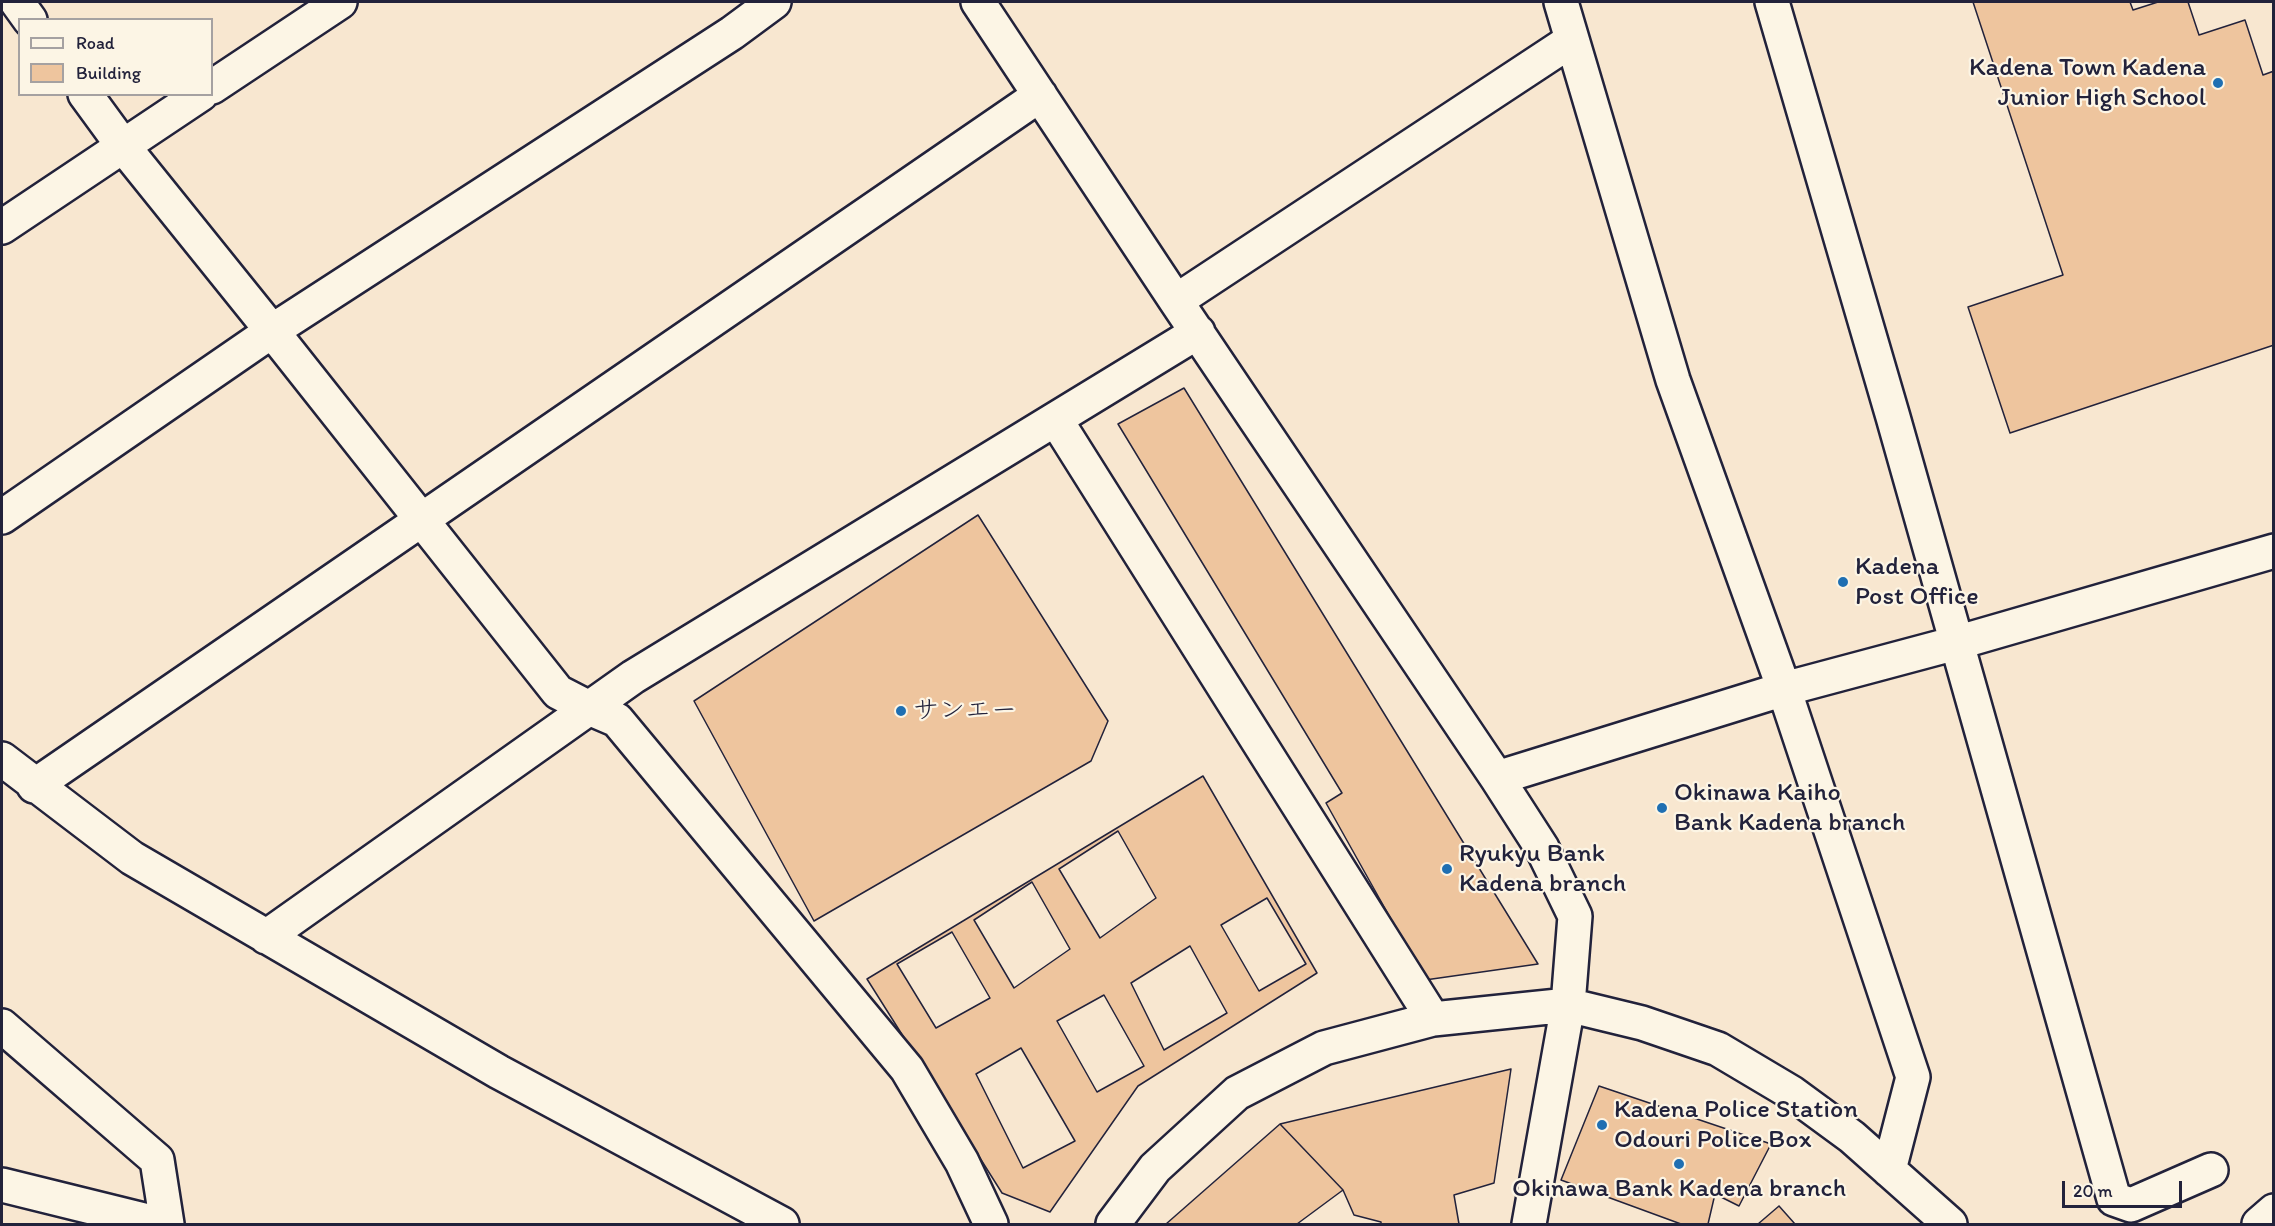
<!DOCTYPE html>
<meta charset="utf-8">
<style>
body{margin:0}
#map{position:relative;width:2275px;height:1226px;overflow:hidden;background:#f8e7d0;font-family:Itim,sans-serif}
canvas{display:block}
.frame{position:absolute;inset:0;border:3px solid #22223b;pointer-events:none}
.legend{position:absolute;left:18px;top:18px;width:195px;height:78px;box-sizing:border-box;background:#fcf5e5;border:2px solid #a5a1a1;margin:0;padding:8px 10px;list-style:none;font-size:18px;color:#22223b}
.legend li{display:flex;align-items:center;gap:12px;height:30px}
.legend b{width:30px;border:2px solid #a5a1a1}
.scale{position:absolute;left:2062px;top:1181px;width:120px;height:27px;box-sizing:border-box;border:3px solid #22223b;border-top:0;padding-left:8px;font-size:18px;line-height:21px;white-space:nowrap;color:#22223b;-webkit-text-stroke:4px #fcf5e5;paint-order:stroke}
</style>
<div id="map">
<canvas width="2275" height="1226"></canvas>
<div class="frame"></div>
<ul class="legend">
<li><b style="height:8px;background:#fcf5e5"></b>Road</li>
<li><b style="height:16px;background:#eec59e"></b>Building</li>
</ul>
<div class="scale">20 m</div>
</div>
<script>
const ctx = document.querySelector('canvas').getContext('2d');
ctx.lineJoin = 'round';
function paint(path, color) {
  ctx.fillStyle = color;
  ctx.fill(path, 'evenodd');
}
function poly(rows) {
  const path = new Path2D();
  for (const r of rows) {
    path.moveTo(r[0], r[1]);
    for (let i = 2; i < r.length; i += 2) path.lineTo(r[i], r[i + 1]);
  }
  return path;
}
function strokePath(path, color, width, dash) {
  ctx.strokeStyle = color;
  ctx.lineWidth = width;
  ctx.lineCap = dash ? 'butt' : 'round';
  ctx.setLineDash(dash || []);
  ctx.stroke(path);
}
function label(font, color, halo, rows, align = 'center') {
  ctx.font = font + ' Itim,"Klee One",sans-serif';
  ctx.lineWidth = 4.5;
  ctx.setLineDash([]);
  ctx.textBaseline = 'middle';
  ctx.strokeStyle = halo;
  ctx.fillStyle = color;
  for (const [text, x, y, turn = 0] of rows) {
    ctx.save();
    ctx.translate(x, y);
    ctx.rotate((+turn || 0) * Math.PI / 180);
    ctx.textAlign = isNaN(turn) ? turn : align;
    if (halo) ctx.strokeText(text, 0, 0);
    ctx.fillText(text, 0, 0);
    ctx.restore();
  }
}
const building = poly([
 [1973,2,2130,2,2133,10,2158,2,2188,2,2199,35,2245,20,2263,75,2274,71,2274,345,2010,433,1968,307,2063,275,1973,2],
 [1184,388,1538,964,1425,980,1326,803,1342,793,1118,424,1184,388],
 [978,515,1108,721,1091,761,814,921,694,701,978,515],
 [1203,776,1317,973,1138,1086,1050,1212,1002,1193,867,979,1203,776],
 [1118,831,1156,898,1100,938,1059,869,1118,831],
 [1032,882,1070,949,1014,988,974,920,1032,882],
 [1267,898,1306,964,1259,991,1221,925,1267,898],
 [952,932,990,998,936,1028,897,964,952,932],
 [1190,946,1227,1013,1164,1050,1131,983,1190,946],
 [1104,995,1144,1066,1097,1092,1057,1021,1104,995],
 [1021,1048,1075,1141,1023,1168,976,1074,1021,1048],
 [1511,1069,1494,1183,1454,1195,1459,1224,1381,1224,1381,1222,1354,1215,1343,1190,1280,1124,1511,1069],
 [1599,1086,1771,1144,1739,1206,1715,1194,1708,1224,1681,1224,1561,1180,1599,1086],
 [1280,1124,1343,1190,1297,1224,1166,1224,1280,1124],
 [1779,1206,1795,1224,1758,1224,1779,1206]
]);
const minor = poly([
 [17,2,30,20],
 [978,2,1176,301,1497,778,1542,848,1575,916,1568,1005,1529,1224],
 [1561,2,1673,380,1784,689,1956,643,2274,551],
 [1772,2,1893,417,2114,1199,2131,1205,2211,1170],
 [212,87,340,2],
 [85,94,123,146,272,331,558,692,589,708,617,720,907,1069,962,1162,991,1224],
 [2,227,201,94],
 [1176,301,1572,40],
 [1056,420,1433,1019],
 [2,517,272,331,732,33,774,2],
 [2,759,132,858,499,1072,782,1224],
 [1497,778,1784,689,1913,1077,1889,1170],
 [34,786,1040,95],
 [266,937,633,677,1198,332],
 [2,1026,157,1160,167,1224],
 [2,1185,160,1224],
 [1113,1224,1155,1168,1237,1093,1324,1048,1433,1019,1568,1005,1642,1023,1718,1049,1792,1093,1852,1137,1950,1224]
]);
const highway = poly([
 [2259,1224,2274,1211]
]);
const markers = [
 [2218,83,6,"#1f6fb2"],
 [1843,582,6,"#1f6fb2"],
 [901,711,6,"#1f6fb2"],
 [1662,808,6,"#1f6fb2"],
 [1447,869,6,"#1f6fb2"],
 [1602,1125,6,"#1f6fb2"],
 [1679,1164,6,"#1f6fb2"]
];
const poiNames = [
 ["Kadena Town Kadena",2206,68,"right"],
 ["Junior High School",2206,98,"right"],
 ["Kadena",1855,567],
 ["Post Office",1855,597],
 ["サンエー",913,711],
 ["Okinawa Kaiho",1674,793],
 ["Bank Kadena branch",1674,823],
 ["Ryukyu Bank",1459,854],
 ["Kadena branch",1459,884],
 ["Kadena Police Station",1614,1110],
 ["Odouri Police Box",1614,1140],
 ["Okinawa Bank Kadena branch",1679,1189,"center"]
];
paint(building, '#eec59e');
strokePath(building, '#22223b', 1.5);
strokePath(minor, '#22223b', 38);
strokePath(highway, '#22223b', 38);
strokePath(minor, '#fcf5e5', 33);
strokePath(highway, '#fcf5e5', 33);
for (const [x, y, r, color] of markers) {
  const dot = new Path2D();
  dot.arc(x, y, r, 0, 2 * Math.PI);
  ctx.fillStyle = color;
  ctx.fill(dot);
  strokePath(dot, '#fcf5e5', 2);
}
label('26px', '#22223b', '#fcf5e5', poiNames, 'left');
</script>
